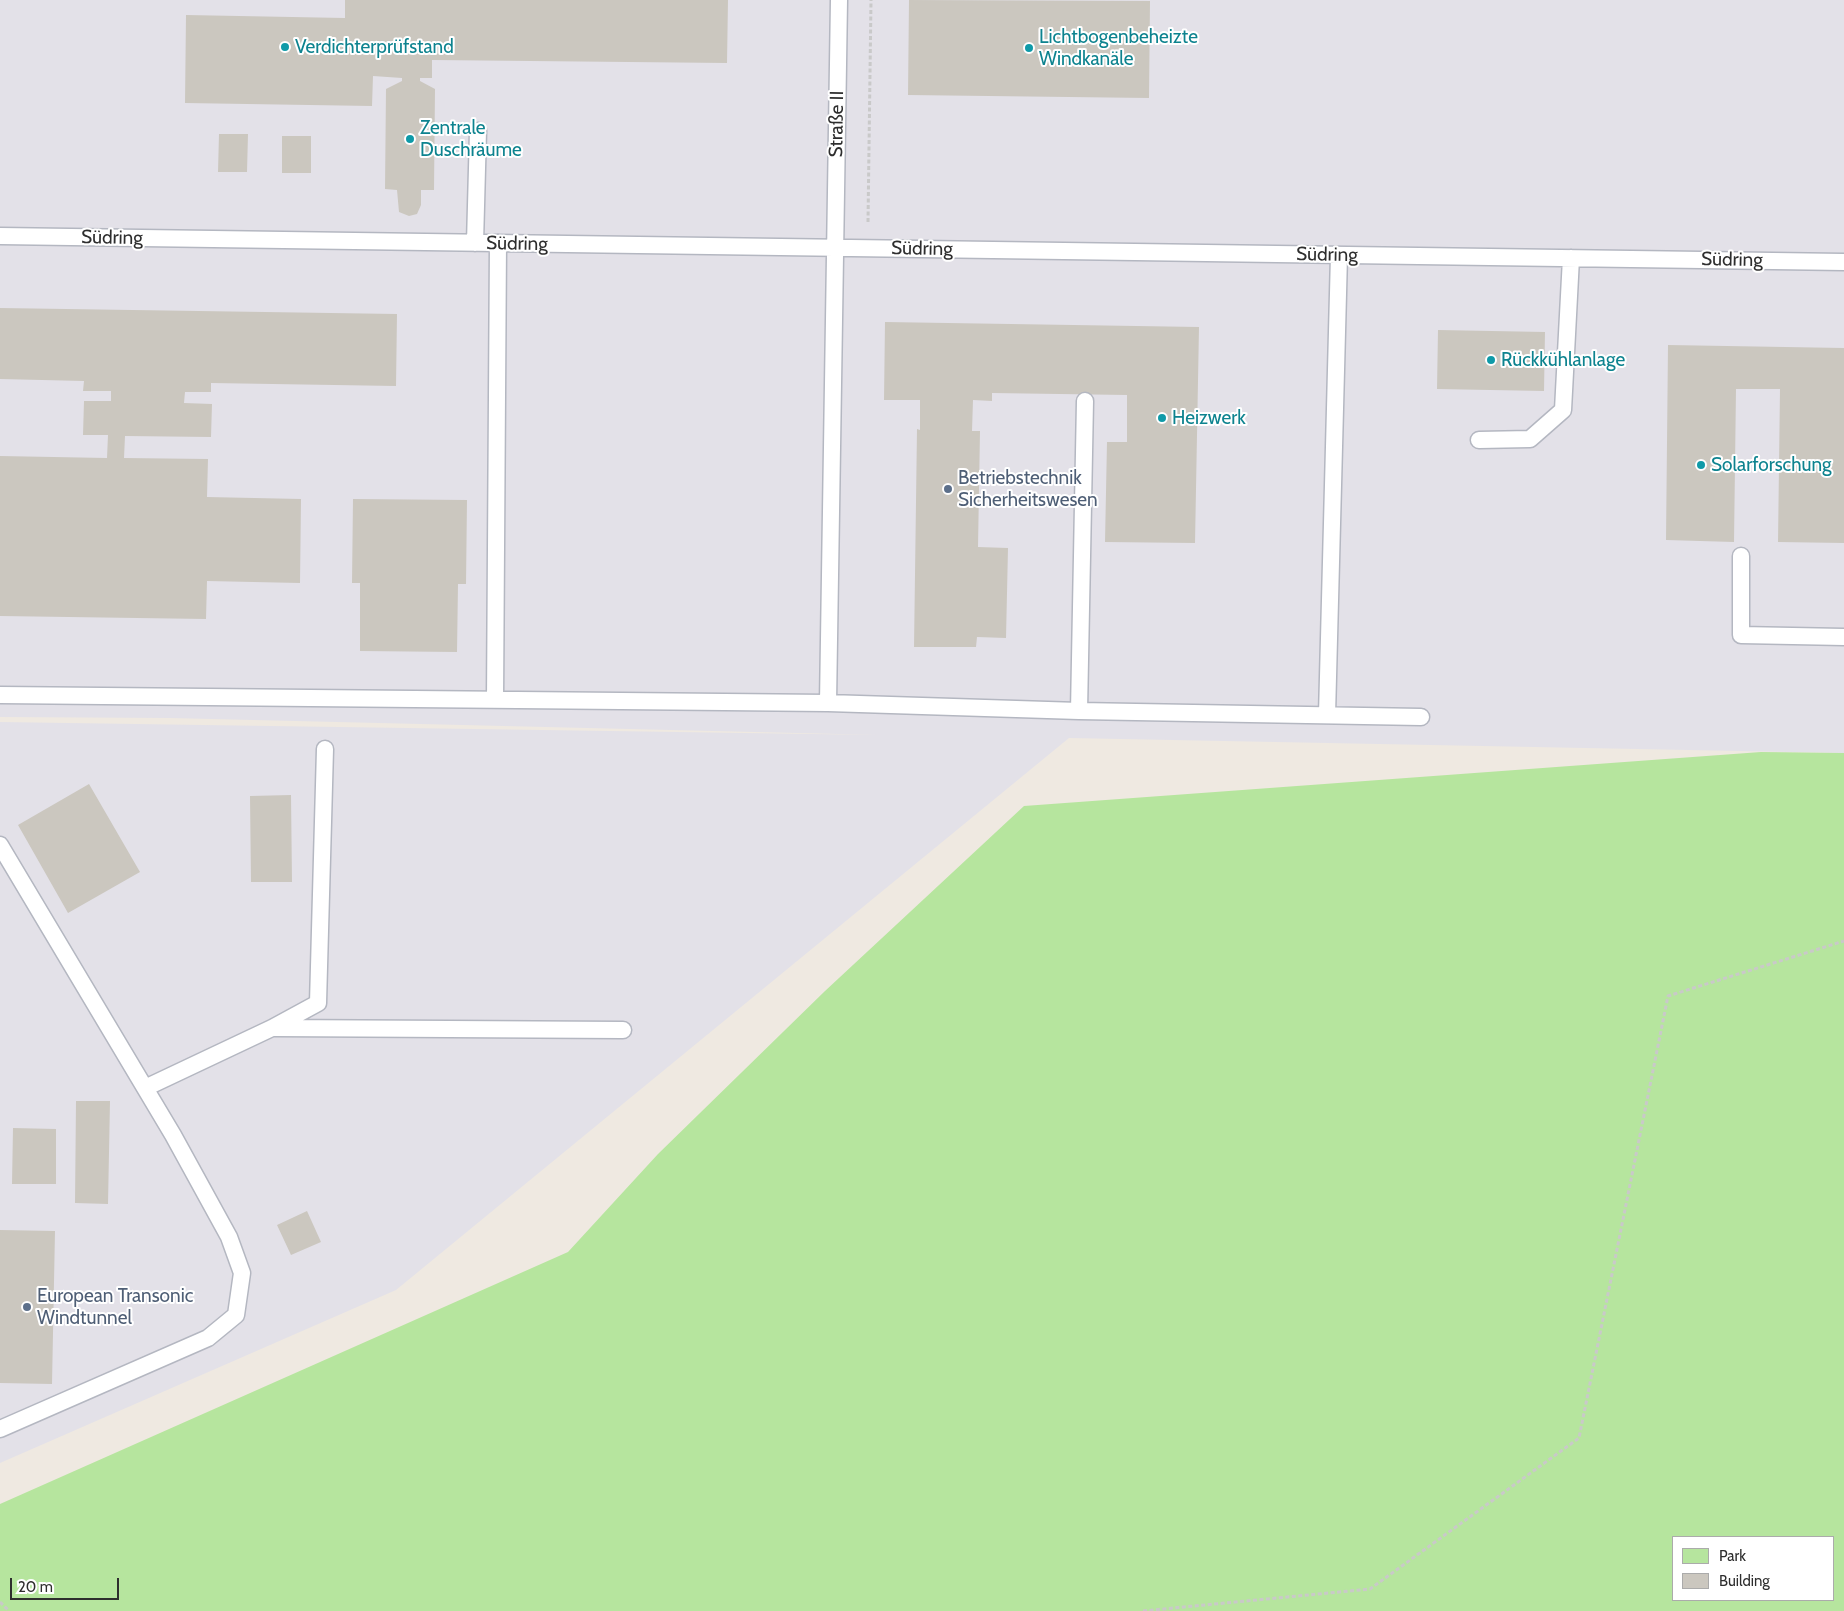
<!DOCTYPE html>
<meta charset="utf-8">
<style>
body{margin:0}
#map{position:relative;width:1844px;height:1611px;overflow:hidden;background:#efe9e1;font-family:Cabin,sans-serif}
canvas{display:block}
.legend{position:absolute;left:1672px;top:1536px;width:162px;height:65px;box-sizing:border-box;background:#fff;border:1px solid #ababab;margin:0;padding:6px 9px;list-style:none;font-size:15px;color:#2e2e2e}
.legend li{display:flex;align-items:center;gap:10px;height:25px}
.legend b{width:25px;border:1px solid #ababab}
.scale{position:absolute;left:10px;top:1578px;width:109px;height:22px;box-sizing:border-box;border:2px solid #2e2e2e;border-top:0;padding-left:6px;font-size:15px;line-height:18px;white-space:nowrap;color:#2e2e2e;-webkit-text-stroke:4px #fff;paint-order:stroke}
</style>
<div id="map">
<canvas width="1844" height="1611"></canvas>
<ul class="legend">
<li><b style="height:14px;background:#b6e59e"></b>Park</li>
<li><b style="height:14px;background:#cbc7bf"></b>Building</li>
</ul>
<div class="scale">20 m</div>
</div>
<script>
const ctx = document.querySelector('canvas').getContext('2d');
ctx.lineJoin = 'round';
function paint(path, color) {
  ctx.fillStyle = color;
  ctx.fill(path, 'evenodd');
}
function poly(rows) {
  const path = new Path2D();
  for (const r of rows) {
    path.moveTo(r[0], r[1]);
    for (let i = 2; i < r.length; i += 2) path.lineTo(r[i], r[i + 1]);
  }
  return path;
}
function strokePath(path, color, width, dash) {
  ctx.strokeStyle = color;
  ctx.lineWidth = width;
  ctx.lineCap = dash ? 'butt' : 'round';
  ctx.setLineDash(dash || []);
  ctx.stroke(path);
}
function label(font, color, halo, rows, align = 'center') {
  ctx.font = font + ' Cabin,sans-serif';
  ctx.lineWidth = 4;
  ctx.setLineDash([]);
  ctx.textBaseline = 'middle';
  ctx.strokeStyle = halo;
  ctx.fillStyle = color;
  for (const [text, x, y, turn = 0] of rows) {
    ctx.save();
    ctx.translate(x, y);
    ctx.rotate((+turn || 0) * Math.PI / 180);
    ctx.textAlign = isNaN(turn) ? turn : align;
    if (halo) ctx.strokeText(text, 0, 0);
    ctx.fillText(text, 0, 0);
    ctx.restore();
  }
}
const industrial = poly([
 [0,0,1844,0,1844,753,1069,738,396,1290,0,1463,0,722,880,735,170,718,0,717]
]);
const green = poly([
 [1761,752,1844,753,1844,1611,0,1611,0,1504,568,1252,658,1154,825,991,1024,806],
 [1673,1537,1833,1537,1833,1600,1673,1600]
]);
const building = poly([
 [345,0,728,0,727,63,432,60,432,78,420,78,420,81,435,89,434,190,421,190,421,205,417,214,409,216,399,212,397,190,385,189,386,89,402,81,402,78,373,76,372,106,185,103,186,15,345,18],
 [909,0,1150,1,1149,98,908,95],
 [219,134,248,134,247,172,218,172],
 [282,136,311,136,311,173,282,173],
 [0,308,397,314,396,386,211,383,211,392,185,392,184,403,212,404,211,437,125,436,124,458,208,459,207,497,301,499,300,583,207,581,206,619,0,616,0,456,107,458,108,435,83,435,84,401,111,401,111,391,83,391,84,381,0,379],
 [885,322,1199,327,1195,543,1105,542,1107,442,1127,442,1127,395,992,393,992,401,973,400,972,431,980,431,978,547,1008,548,1006,638,977,637,976,647,914,647,917,429,920,430,920,400,884,400],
 [1438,330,1545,332,1544,391,1437,389],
 [1668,345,1844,348,1844,543,1778,542,1780,389,1736,389,1734,542,1666,540],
 [353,499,467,500,466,584,458,584,457,652,360,651,360,583,352,583],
 [89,784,140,872,68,913,18,825],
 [291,795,292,882,251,882,250,796],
 [76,1101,110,1101,108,1204,75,1203],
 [13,1128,56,1129,56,1184,12,1184],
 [307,1211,321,1242,291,1255,277,1225],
 [0,1230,55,1231,52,1384,0,1383]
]);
const path = poly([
 [868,222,871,0],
 [0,1602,9,1611],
 [1143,1611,1370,1589,1579,1438,1668,996,1844,941]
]);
const service = poly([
 [0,236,1844,262],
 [475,243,478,131],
 [1479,440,1530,439,1563,410,1571,258],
 [1741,556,1741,635,1844,637],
 [0,695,828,703,1079,711,1421,717],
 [495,700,498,243],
 [828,703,839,0],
 [1079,711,1085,401],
 [1327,715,1339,255],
 [0,845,173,1135,229,1237,242,1273,236,1315,208,1338,0,1429],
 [275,1028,623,1030],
 [145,1088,272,1028,318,1003,325,749]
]);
const markers = [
 [285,47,5,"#0f9aa8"],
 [1029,48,5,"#0f9aa8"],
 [410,139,5,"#0f9aa8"],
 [1491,360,5,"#0f9aa8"],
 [1162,418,5,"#0f9aa8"],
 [1701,465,5,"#0f9aa8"],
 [948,489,5,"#5c6f8a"],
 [27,1307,5,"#5c6f8a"]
];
const cultureNames = [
 ["Lichtbogenbeheizte",1039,37],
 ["Windkanäle",1039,59],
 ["Verdichterprüfstand",295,47],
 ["Zentrale",420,128],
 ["Duschräume",420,150],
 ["Rückkühlanlage",1501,360],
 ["Heizwerk",1172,418],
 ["Solarforschung",1711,465]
];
const streetNames = [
 ["Straße II",837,124,-89],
 ["Südring",112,238,1],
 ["Südring",517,244,1],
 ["Südring",922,249,1],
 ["Südring",1327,255,1],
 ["Südring",1732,260,1]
];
const serviceNames = [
 ["Betriebstechnik",958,478],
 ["Sicherheitswesen",958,500],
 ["European Transonic",37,1296],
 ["Windtunnel",37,1318]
];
paint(industrial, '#e3e1e8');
paint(green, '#b6e59e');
paint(building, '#cbc7bf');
strokePath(service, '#b4b7c1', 19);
strokePath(path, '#c9c9c9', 3, [4, 2.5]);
strokePath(service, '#fff', 16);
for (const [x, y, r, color] of markers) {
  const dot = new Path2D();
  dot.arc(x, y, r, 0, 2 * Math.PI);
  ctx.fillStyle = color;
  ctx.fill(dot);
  strokePath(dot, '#fff', 2);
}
label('19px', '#0d838f', '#fff', cultureNames, 'left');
label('19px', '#2e2e2e', '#fff', streetNames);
label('19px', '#4e5e75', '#fff', serviceNames, 'left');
</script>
